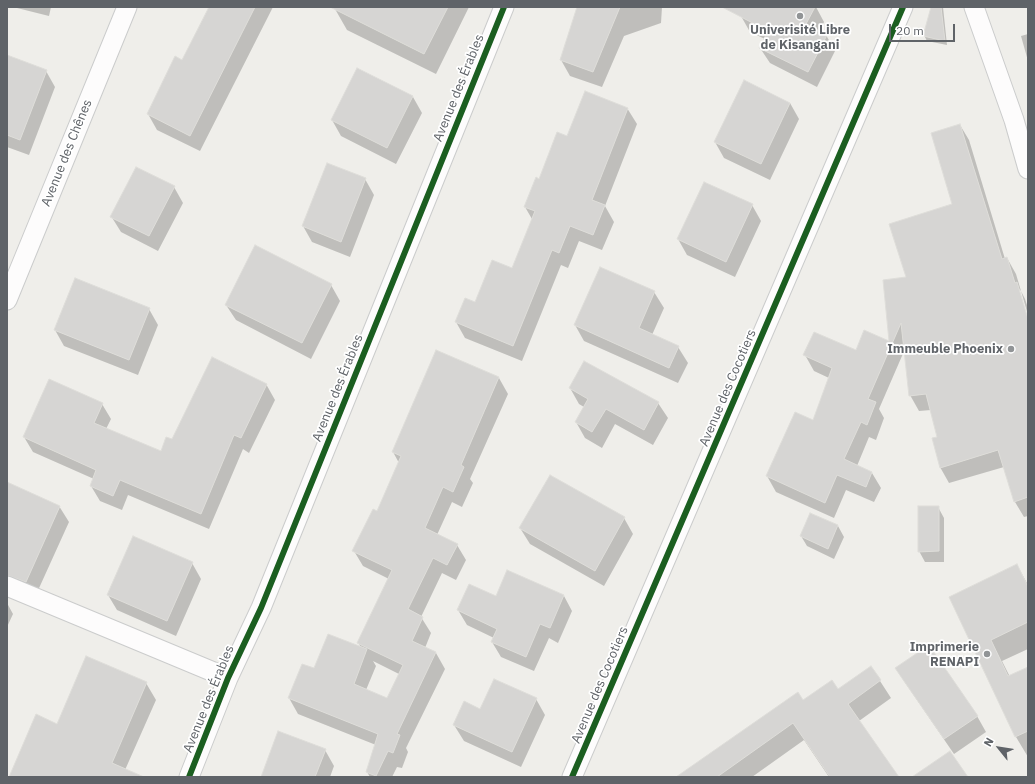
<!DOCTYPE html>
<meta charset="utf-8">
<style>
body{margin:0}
#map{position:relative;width:1035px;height:784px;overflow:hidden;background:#efeeea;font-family:"IBM Plex Sans",sans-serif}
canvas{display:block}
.frame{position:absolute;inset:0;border:8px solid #5f6368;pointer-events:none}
.north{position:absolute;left:979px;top:728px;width:40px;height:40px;-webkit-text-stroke:3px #fff;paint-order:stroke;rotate:300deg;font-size:11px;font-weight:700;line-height:16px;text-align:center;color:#5f6368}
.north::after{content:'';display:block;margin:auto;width:14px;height:18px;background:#5f6368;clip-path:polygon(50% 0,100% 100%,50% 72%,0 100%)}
.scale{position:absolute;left:889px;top:24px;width:66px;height:18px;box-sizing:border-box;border:2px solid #5f6368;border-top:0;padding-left:5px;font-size:12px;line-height:14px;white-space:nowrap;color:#5f6368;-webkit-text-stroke:3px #fff;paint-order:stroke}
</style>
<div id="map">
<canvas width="1035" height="784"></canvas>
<div class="frame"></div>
<div class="north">N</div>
<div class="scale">20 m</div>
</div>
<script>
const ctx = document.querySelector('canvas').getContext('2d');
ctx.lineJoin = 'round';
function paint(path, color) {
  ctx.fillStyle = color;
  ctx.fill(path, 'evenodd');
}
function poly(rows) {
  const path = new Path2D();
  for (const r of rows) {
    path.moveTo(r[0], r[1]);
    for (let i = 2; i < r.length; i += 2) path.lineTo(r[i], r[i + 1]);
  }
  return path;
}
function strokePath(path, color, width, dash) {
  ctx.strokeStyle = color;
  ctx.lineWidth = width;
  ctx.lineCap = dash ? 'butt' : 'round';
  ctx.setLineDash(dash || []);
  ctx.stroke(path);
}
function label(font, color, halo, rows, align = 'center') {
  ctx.font = font + ' "IBM Plex Sans",sans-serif';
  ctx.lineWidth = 3.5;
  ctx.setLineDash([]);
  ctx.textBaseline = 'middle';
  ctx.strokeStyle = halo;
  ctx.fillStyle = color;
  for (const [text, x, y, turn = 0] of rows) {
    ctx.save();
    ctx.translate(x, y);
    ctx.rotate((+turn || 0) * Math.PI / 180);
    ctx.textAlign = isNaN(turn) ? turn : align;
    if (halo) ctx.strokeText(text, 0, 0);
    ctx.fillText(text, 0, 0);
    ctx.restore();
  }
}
const shadow = poly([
 [13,7,51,7,49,16],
 [210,7,273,7,200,151,157,130,148,114,182,61],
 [336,7,469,7,436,74,347,30,335,9],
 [578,7,662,7,661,23,624,36,602,87,570,76,561,60],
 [745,7,816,7,824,22,819,32,826,35,835,51,817,87,770,63,760,48,765,39,750,32,741,16],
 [932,7,943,7,947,45,927,41,924,35],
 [1028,34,1028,61,1021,36],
 [7,56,46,71,55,87,29,155,7,147],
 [413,97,422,113,396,164,341,136,332,120],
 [790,103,799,119,770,180,724,158,715,142],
 [627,108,637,124,605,206,614,222,602,250,579,241,568,268,561,265,522,361,465,338,456,322,513,270,532,219,525,207,540,180,568,137],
 [960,125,969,140,1005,259,1007,258,1016,274,1021,291,1025,299,1028,308,1028,315,1021,291,1018,288,1028,322,1028,516,1024,517,1015,502,1004,467,949,483,940,467,938,437,931,410,919,411,910,395,905,349,879,409,884,418,876,440,869,437,857,466,872,473,881,488,874,502,846,490,834,518,776,492,767,476,813,421,829,378,814,371,805,355,856,351,891,343,907,278,954,205],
 [365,179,374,195,350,257,312,242,303,226],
 [174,187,183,203,158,251,121,232,111,216],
 [752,205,761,221,735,277,687,255,678,239],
 [601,268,654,292,664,308,652,335,678,347,688,363,678,383,584,341,575,325],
 [331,285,340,301,311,359,236,320,226,305],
 [149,309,158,325,138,375,64,346,55,330],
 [437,351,499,378,508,394,470,479,473,483,462,507,452,502,437,535,457,545,466,560,456,580,442,573,421,617,431,633,425,648,436,653,445,669,406,748,408,752,402,768,397,767,392,777,370,777,367,772,376,745,298,714,289,698,314,669,361,648,358,642,389,579,363,566,354,551,377,513,399,463,393,452],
 [373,661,399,674,388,699,366,690,376,666],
 [266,384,275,400,249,453,243,449,209,529,128,495,122,510,100,501,91,486,94,479,33,452,24,437,102,404,111,419,106,429,161,452,173,440],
 [570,388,658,403,668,418,653,445,615,424,602,448,585,438,576,422,584,407,579,404],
 [7,483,59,506,69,522,35,597,7,596],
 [938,507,944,518,944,562,925,562,919,551],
 [810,514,838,526,844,537,834,559,807,546,801,536],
 [624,518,633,534,604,586,530,544,520,528],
 [192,563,201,579,176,636,117,610,108,595],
 [1017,565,1028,585,1028,649,1002,661,1010,677,1028,671,1028,757,1016,737,950,598],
 [564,596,572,611,558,643,549,638,534,671,501,657,492,642,494,638,467,625,458,610,496,598],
 [7,603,13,614,7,627],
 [871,667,891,698,859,721,897,777,829,777,804,740,752,777,678,777,803,702,838,690],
 [896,669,977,716,986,732,954,754,906,684],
 [146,683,156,700,125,770,135,777,10,777,58,725],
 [536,699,545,715,521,767,464,741,454,725,481,710],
 [325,750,334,766,330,777,262,777]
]);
const building = poly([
 [209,7,255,7,190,136,147,114,175,56,182,60,209,7],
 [330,7,448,7,424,54,330,7],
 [577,7,620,7,593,72,560,60,577,7],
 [722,7,815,7,806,24,827,35,808,72,759,48,768,31,722,7],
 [931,7,941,7,945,41,923,36,931,7],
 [7,55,47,70,20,140,7,135,7,55],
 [357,68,413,96,387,148,331,120,357,68],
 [744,80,790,103,761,164,714,142,744,80],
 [585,91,628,108,592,200,605,205,593,235,570,226,559,253,552,250,513,346,455,322,465,298,475,302,492,260,512,268,535,211,524,207,536,177,539,179,557,132,567,136,585,91],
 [960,124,1002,259,1007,257,1015,283,1017,282,1028,319,1028,497,1014,502,998,450,940,468,932,438,937,437,926,394,909,396,901,323,868,399,876,402,867,425,861,422,844,459,872,472,866,487,837,475,825,503,766,476,795,412,813,420,832,368,803,355,814,332,856,350,864,330,889,341,883,280,906,277,889,224,952,204,931,133,960,124],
 [327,163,366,178,341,242,302,226,327,163],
 [136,167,175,186,149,236,110,217,136,167],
 [704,182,753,204,726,262,677,239,704,182],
 [255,245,332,284,302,343,225,305,255,245],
 [600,267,655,291,639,328,679,346,669,368,574,325,600,267],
 [75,278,150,308,129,360,54,330,75,278],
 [436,350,499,377,461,465,464,467,453,492,443,487,425,528,458,544,447,565,433,558,408,609,423,617,412,641,436,652,397,734,400,735,393,753,388,751,376,776,366,772,378,734,288,698,302,664,314,668,328,634,367,649,354,684,387,698,403,665,357,643,392,570,352,551,373,509,377,511,401,456,392,452,436,350],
 [212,357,267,384,241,438,234,435,201,514,120,480,113,496,90,486,96,470,23,437,49,379,103,403,94,423,161,451,166,437,172,439,212,357],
 [584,361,659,402,644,430,606,409,592,432,575,422,588,399,569,388,584,361],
 [550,475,625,517,595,571,519,528,550,475],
 [7,482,60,506,26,582,7,575,7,482],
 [918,506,939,506,939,551,918,552,918,506],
 [810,513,838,525,828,549,800,536,810,513],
 [133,536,193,562,167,621,107,595,133,536],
 [1017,564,1028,587,1028,622,991,640,1008,676,1028,667,1028,731,1015,737,949,597,1017,564],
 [507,570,564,595,550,628,540,624,526,657,491,642,497,629,457,610,469,584,496,596,507,570],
 [929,645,978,716,944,739,895,668,929,645],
 [86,656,147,682,112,763,144,777,9,777,36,714,57,724,86,656],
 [871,666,881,680,848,704,899,777,830,777,793,723,717,777,676,777,798,692,803,700,832,680,838,689,871,666],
 [494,679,537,698,512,752,453,725,464,701,480,709,494,679],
 [278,731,326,749,315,777,261,777,278,731],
 [950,751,968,777,912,777,950,751]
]);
const minor = poly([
 [974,7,1014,120,1028,169],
 [7,300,127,7],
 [7,586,228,678],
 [189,777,228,678,261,608,504,7],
 [572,777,903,7]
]);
const cycleway = poly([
 [189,777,228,678,261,608,504,7],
 [572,777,903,7]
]);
const markers = [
 [800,16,4,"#919496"],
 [1011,349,4,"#919496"],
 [987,654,4,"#919496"]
];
const poiNames = [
 ["Univerisité Libre",800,30,"center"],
 ["de Kisangani",800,45,"center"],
 ["Immeuble Phoenix",1003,349],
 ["Imprimerie",979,647],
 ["RENAPI",979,662]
];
const streetNames = [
 ["Avenue des Érables",459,88,-68],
 ["Avenue des Chênes",67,153,-68],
 ["Avenue des Érables",338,388,-68],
 ["Avenue des Cocotiers",728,388,-67],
 ["Avenue des Cocotiers",600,685,-67],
 ["Avenue des Érables",209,699,-68]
];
paint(shadow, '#0003');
paint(building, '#d6d5d3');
strokePath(building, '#deddd9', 1);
strokePath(minor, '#cbcccc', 21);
strokePath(minor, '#fdfcfc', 19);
strokePath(cycleway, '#1b5e20', 6);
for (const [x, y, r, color] of markers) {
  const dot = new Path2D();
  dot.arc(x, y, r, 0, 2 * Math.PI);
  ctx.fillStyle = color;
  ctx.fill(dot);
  strokePath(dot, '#fff', 1.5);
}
label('bold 13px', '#5f6368', '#fff', poiNames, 'right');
label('13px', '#5f6368', '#fff', streetNames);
</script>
